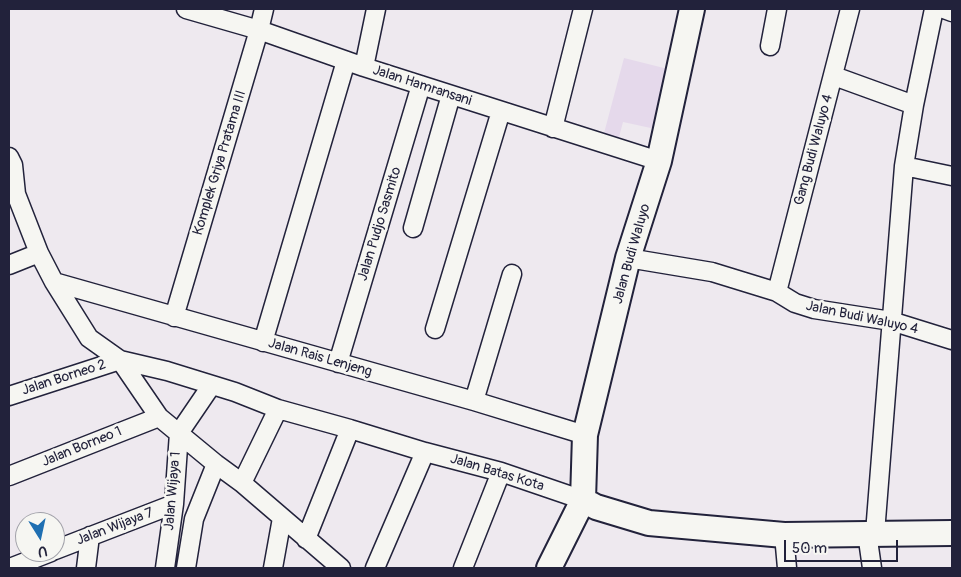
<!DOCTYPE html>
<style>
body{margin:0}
#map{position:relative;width:961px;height:577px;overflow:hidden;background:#eee9ef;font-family:Pangolin,sans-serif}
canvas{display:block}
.frame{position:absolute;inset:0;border:10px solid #22223b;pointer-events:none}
.north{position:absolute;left:15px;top:512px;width:50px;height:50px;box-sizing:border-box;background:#f6f6f2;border:1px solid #a1a1a9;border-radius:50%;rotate:170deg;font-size:14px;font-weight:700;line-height:20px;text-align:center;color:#22223b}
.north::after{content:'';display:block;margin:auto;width:18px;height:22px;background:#1f6fb2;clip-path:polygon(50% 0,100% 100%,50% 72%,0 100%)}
.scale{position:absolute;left:784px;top:540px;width:114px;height:22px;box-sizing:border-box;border:2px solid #22223b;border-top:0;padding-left:6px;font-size:15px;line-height:18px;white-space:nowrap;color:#22223b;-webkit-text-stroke:4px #f6f6f2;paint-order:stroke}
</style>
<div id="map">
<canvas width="961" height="577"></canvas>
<div class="frame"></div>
<div class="north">U</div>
<div class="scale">50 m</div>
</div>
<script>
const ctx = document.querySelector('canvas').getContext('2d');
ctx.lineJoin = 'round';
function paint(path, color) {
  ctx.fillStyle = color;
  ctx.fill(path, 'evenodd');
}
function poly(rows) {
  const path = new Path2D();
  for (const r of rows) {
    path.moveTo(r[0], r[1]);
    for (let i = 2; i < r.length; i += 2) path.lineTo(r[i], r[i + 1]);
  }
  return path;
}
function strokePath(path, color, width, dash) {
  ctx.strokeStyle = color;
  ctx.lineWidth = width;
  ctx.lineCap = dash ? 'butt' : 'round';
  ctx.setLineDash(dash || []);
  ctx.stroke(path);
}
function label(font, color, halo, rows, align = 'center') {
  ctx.font = font + ' Pangolin,sans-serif';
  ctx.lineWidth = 5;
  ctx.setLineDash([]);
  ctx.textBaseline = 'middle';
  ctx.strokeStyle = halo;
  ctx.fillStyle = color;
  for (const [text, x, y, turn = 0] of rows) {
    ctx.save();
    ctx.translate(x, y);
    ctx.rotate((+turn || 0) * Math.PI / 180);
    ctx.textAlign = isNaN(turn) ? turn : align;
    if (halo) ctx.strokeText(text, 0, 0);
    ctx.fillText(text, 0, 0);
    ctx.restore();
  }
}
const built = poly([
 [624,58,672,70,660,130,623,122,618,141,603,137]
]);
const street = poly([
 [186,9,259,30,364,67,659,161],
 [944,9,952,12],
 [770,46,777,9],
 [364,67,376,9],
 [834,76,914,105],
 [553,128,583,9],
 [9,157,13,165,16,194,39,253,54,282,89,338,120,360,167,371,235,392,278,409,350,429,425,452,501,472,583,500],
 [904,166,952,176],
 [413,228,451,95],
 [628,258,712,272,777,292,795,303,814,309,891,321,952,340],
 [9,265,39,253],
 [54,282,474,401,585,435],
 [777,292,850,9],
 [174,317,259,30,264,9],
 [435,329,501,111],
 [263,342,346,61],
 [338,363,421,85],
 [9,396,120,360,159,417],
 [474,401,512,274],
 [9,476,159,417,216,464,242,483,341,568],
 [242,483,278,409],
 [867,533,872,568],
 [875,533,904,166,914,105,934,9],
 [784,535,787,568],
 [306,539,350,429],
 [55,550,174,504],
 [10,568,51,552],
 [86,568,90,536],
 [165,568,174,504,179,433,211,386],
 [186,568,194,519,216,464],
 [273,568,282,518],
 [375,568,425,452],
 [463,568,501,472]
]);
const secondary = poly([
 [583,500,596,507,649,523,784,535,952,533],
 [549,568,583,500,585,435,628,258,659,161,692,9]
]);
const streetNames = [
 ["Jalan Hamransani",422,86,18],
 ["Gang Budi Waluyo 4",814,150,-75],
 ["Komplek Griya Pratama III",220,163,-73],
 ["Jalan Pudjo Sasmito",380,224,-73],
 ["Jalan Budi Waluyo",632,254,-74],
 ["Jalan Budi Waluyo 4",862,318,12],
 ["Jalan Rais Lenjeng",320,358,16],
 ["Jalan Borneo 2",64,378,-18],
 ["Jalan Borneo 1",82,447,-22],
 ["Jalan Batas Kota",497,473,17],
 ["Jalan Wijaya 1",173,491,-85],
 ["Jalan Wijaya 7",115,527,-21]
];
paint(built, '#e5d9eb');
strokePath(street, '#22223b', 21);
strokePath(secondary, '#22223b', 28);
strokePath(street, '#f6f6f2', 18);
strokePath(secondary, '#f6f6f2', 24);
label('14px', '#22223b', '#f6f6f2', streetNames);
</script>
